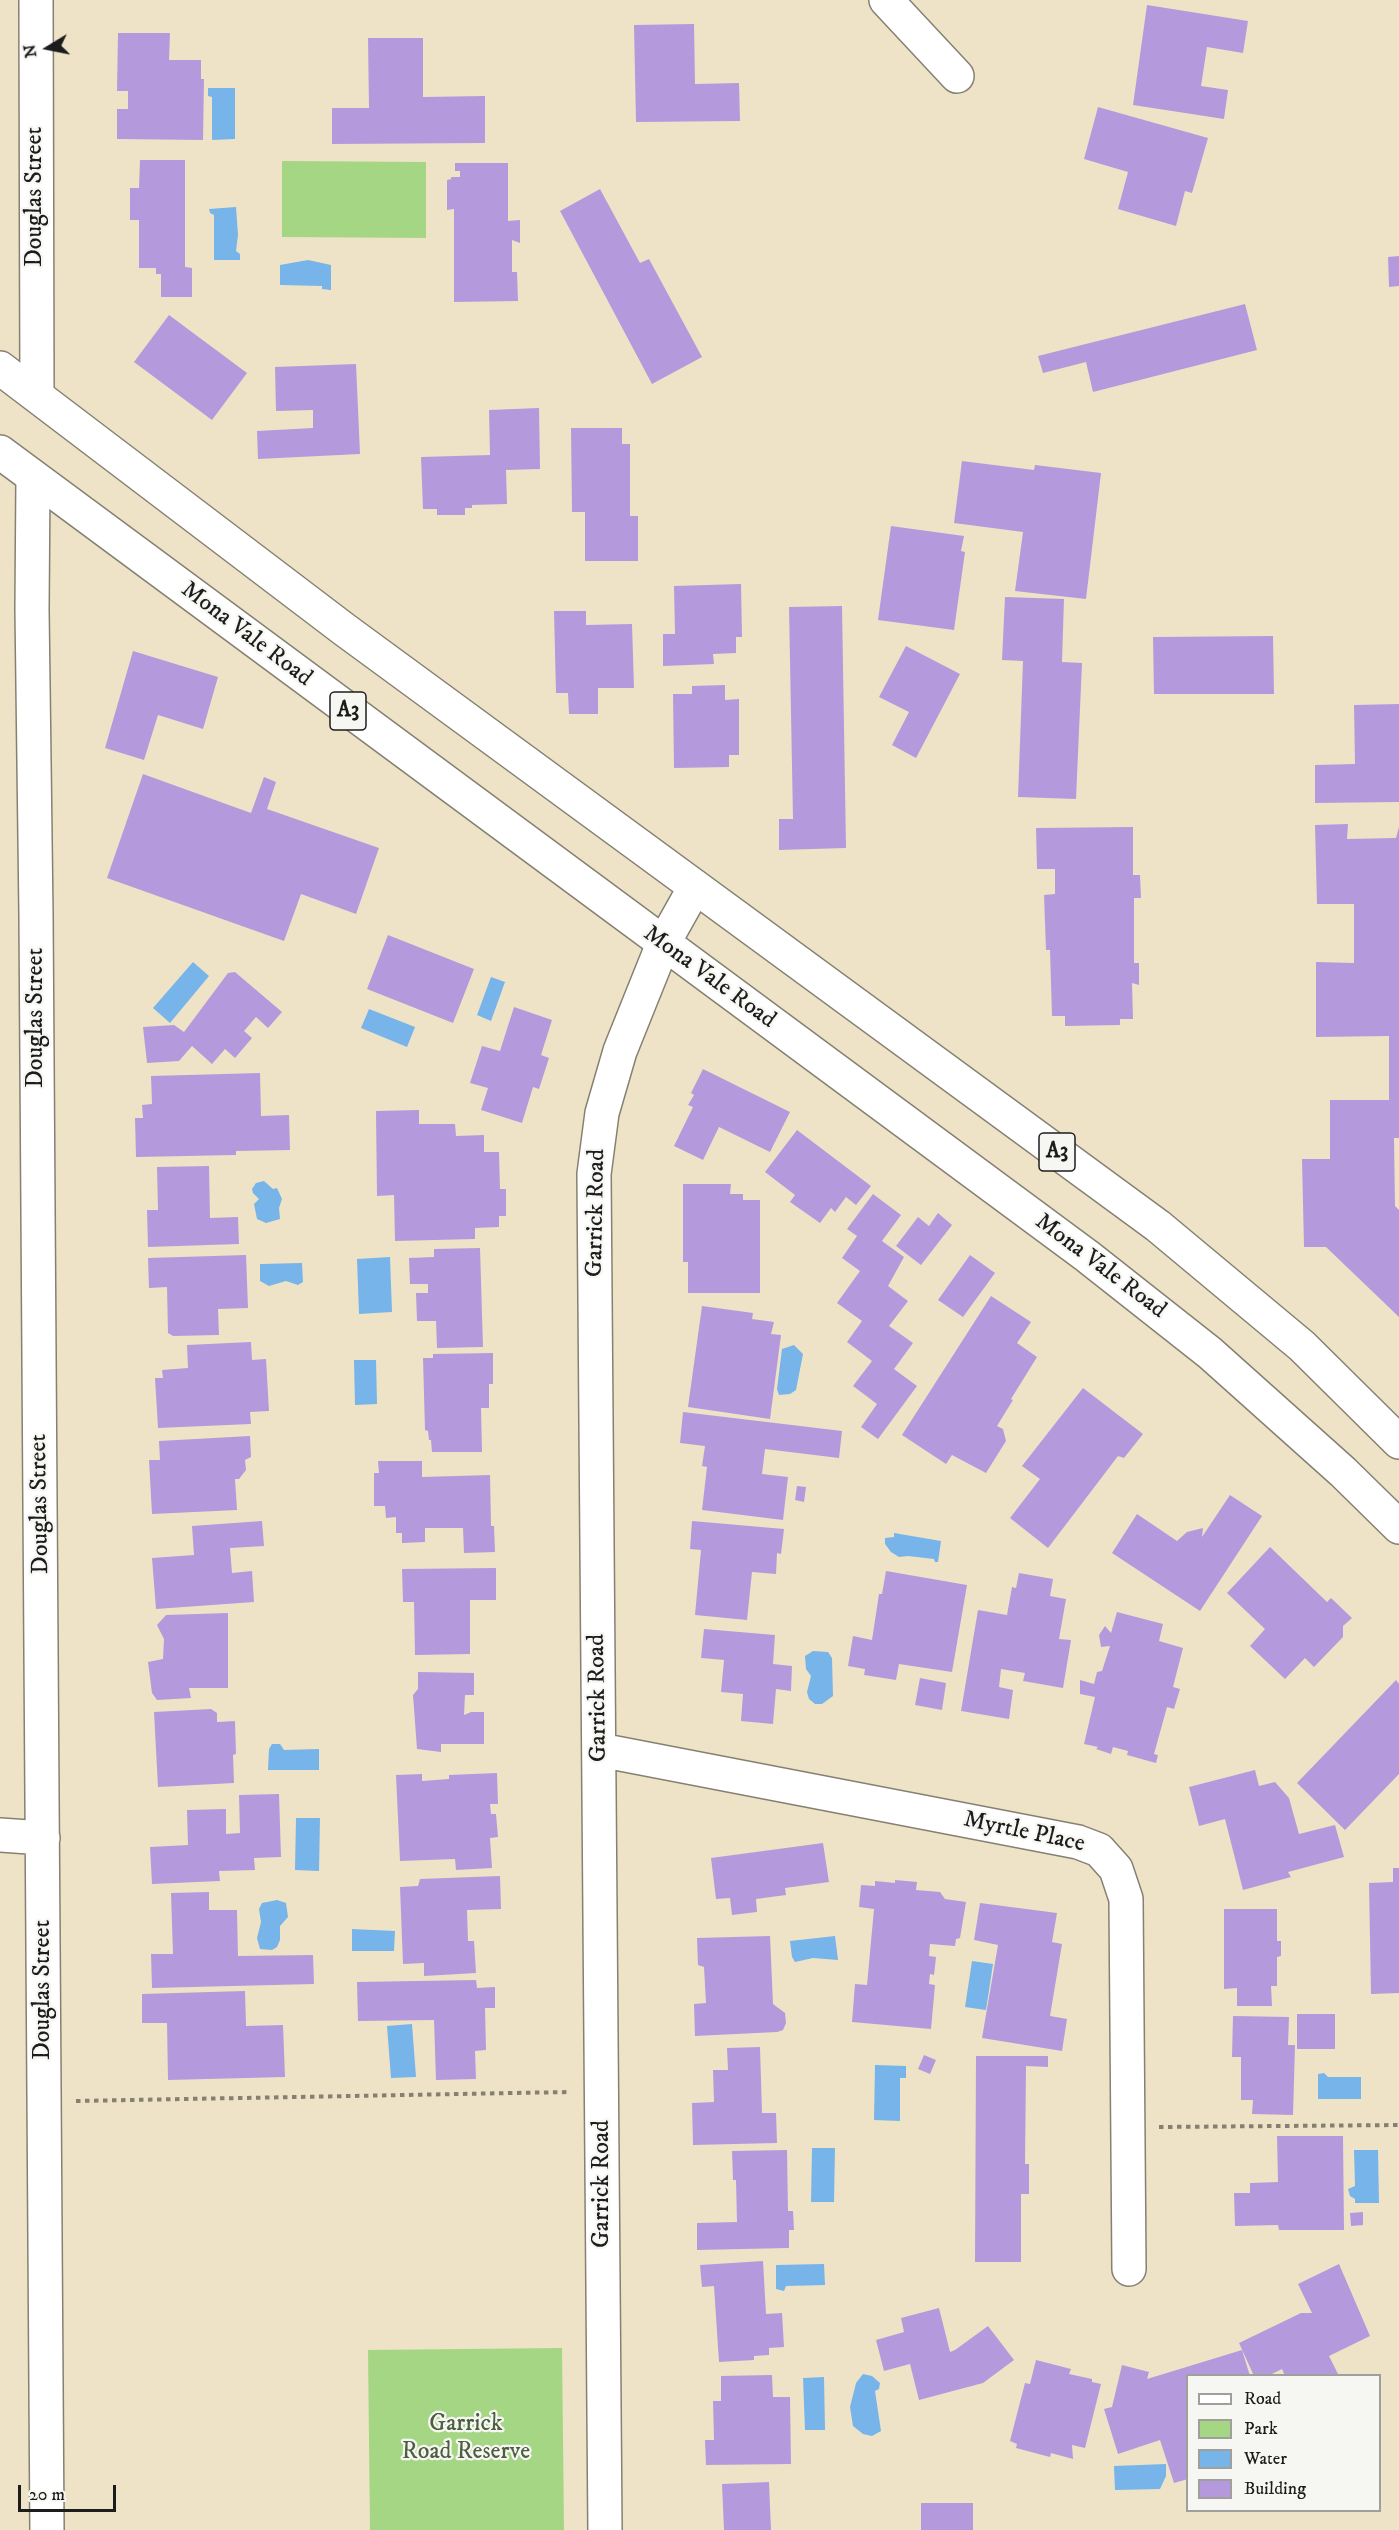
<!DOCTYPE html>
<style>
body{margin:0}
#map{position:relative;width:1399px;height:2530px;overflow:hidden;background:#eee3c7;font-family:"IM FELL DW Pica",serif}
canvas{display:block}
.legend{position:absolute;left:1186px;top:2374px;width:195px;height:138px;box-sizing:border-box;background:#f6f6f2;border:2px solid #9f9f9c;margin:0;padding:8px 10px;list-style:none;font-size:18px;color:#1c1c1c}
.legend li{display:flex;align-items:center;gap:12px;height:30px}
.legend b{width:30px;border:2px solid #9f9f9c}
.north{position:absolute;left:18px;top:18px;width:60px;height:60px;-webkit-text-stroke:4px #f6f6f2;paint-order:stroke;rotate:260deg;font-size:16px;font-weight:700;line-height:24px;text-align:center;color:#1c1c1c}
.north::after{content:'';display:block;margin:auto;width:21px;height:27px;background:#1c1c1c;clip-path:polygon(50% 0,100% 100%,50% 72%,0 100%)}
.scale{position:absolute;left:18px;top:2485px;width:98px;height:27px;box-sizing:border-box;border:3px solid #1c1c1c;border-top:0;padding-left:8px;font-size:18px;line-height:21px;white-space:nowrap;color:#1c1c1c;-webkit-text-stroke:4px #f6f6f2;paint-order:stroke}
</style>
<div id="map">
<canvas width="1399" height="2530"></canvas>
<ul class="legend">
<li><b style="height:8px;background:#fff"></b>Road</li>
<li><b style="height:16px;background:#a5d684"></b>Park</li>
<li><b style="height:16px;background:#77b4e9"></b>Water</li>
<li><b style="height:16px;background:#b49adc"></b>Building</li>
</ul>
<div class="north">N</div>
<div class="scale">20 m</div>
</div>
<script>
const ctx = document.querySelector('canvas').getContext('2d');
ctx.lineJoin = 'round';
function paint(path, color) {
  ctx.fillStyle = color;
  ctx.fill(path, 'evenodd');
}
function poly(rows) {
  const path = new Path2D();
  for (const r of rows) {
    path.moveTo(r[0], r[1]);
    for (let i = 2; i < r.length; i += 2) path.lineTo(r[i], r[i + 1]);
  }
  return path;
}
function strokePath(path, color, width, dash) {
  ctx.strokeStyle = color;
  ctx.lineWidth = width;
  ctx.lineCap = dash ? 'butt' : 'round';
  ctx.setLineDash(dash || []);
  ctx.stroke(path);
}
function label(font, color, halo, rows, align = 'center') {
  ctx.font = font + ' "IM FELL DW Pica",serif';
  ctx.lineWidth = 4.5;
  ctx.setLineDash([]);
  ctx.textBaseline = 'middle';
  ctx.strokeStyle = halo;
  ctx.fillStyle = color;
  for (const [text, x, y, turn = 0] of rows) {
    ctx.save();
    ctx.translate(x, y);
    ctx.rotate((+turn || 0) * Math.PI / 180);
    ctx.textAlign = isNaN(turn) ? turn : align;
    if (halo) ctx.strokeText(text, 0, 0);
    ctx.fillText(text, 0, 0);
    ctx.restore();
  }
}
const green = poly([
 [282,161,426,162,426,238,282,237],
 [562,2348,564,2530,370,2530,368,2350]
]);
const water = poly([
 [208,88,235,88,235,139,212,140,212,97,208,96],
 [236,207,238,235,236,251,240,254,240,260,214,260,214,215,210,213,209,209],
 [308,260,331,265,331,290,322,289,322,286,280,285,280,265],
 [193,962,209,976,170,1023,153,1008],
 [491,977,505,982,491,1021,477,1015],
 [369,1009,415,1027,407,1047,361,1028],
 [264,1181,273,1189,277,1188,282,1199,279,1208,280,1219,266,1223,257,1219,254,1204,259,1199,253,1193,252,1189,256,1183],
 [390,1257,392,1312,359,1314,357,1259],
 [302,1263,303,1282,298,1285,286,1281,269,1286,260,1281,260,1264],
 [794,1345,803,1354,796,1390,790,1394,779,1395,777,1389,782,1349],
 [354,1360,376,1360,377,1404,355,1405],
 [894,1533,941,1541,938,1562,935,1562,934,1559,908,1556,899,1557,891,1552,885,1544,885,1538,894,1537],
 [813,1651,828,1652,832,1658,833,1696,822,1704,815,1704,809,1699,807,1692,811,1676,806,1669,805,1656],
 [272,1744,280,1744,284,1750,319,1749,319,1770,268,1770,269,1749],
 [296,1818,320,1818,319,1871,295,1870],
 [277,1900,286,1903,288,1917,280,1926,280,1940,277,1947,272,1950,260,1949,257,1938,261,1922,259,1909,262,1903],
 [352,1929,395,1931,394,1951,352,1951],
 [835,1936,838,1960,813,1958,795,1962,792,1957,790,1941],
 [972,1961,993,1964,986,2010,965,2007],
 [412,2024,416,2077,391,2078,387,2026],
 [875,2065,906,2066,906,2078,900,2078,900,2121,874,2120],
 [1324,2073,1328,2077,1361,2077,1361,2099,1318,2099,1318,2074],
 [812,2148,835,2148,834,2202,811,2202],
 [1354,2150,1378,2150,1379,2203,1355,2203,1355,2199,1350,2196,1348,2189,1355,2186],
 [824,2264,825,2285,786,2286,784,2291,776,2289,776,2265],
 [863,2374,872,2376,880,2383,879,2389,875,2391,881,2431,872,2436,863,2434,853,2426,850,2407,856,2383],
 [824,2377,825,2430,805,2430,803,2378],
 [1166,2464,1166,2476,1160,2489,1115,2490,1114,2466]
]);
const building = poly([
 [1147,5,1248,21,1243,53,1207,47,1201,86,1228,90,1224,119,1133,105],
 [694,24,695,84,739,83,740,121,636,122,634,25],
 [118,33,170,33,169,60,201,60,201,79,204,79,203,140,117,139,117,109,128,109,128,91,117,91],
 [368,38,423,38,423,97,485,96,485,143,332,144,332,108,369,108],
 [1098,107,1208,138,1192,193,1185,191,1176,226,1118,209,1128,172,1084,159],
 [140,160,185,160,185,267,192,268,192,297,161,297,161,274,156,274,156,268,139,268,139,220,130,220,130,188,139,188],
 [455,163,508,163,508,221,520,220,520,243,512,240,512,272,517,272,518,301,454,302,454,209,447,210,447,180,451,179,451,177,460,177,460,171,455,171],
 [600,189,640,263,649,259,702,357,652,384,560,211],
 [1399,256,1399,286,1389,287,1388,257],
 [1245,304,1257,350,1093,392,1086,362,1043,373,1038,356],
 [169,315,247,373,212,420,134,362],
 [356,364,360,454,258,459,257,431,313,428,313,410,276,411,275,367],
 [539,408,540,469,506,470,507,504,472,505,472,508,465,508,465,515,437,515,437,509,423,509,421,457,490,455,489,410],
 [571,428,622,428,622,444,630,444,630,516,638,516,638,561,585,561,585,512,572,512],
 [962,461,1034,470,1035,465,1101,473,1086,599,1015,591,1023,532,954,523],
 [891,526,964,536,961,551,965,552,954,630,878,620],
 [741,584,742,637,736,637,736,653,713,654,714,664,663,666,663,634,675,634,674,586],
 [1005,597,1064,599,1062,662,1082,663,1076,799,1018,797,1023,661,1002,660],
 [842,606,846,848,779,850,779,819,793,819,789,607],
 [554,611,586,611,586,625,632,624,634,688,598,688,598,714,569,714,568,693,556,693],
 [1273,636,1274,694,1154,694,1153,637],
 [906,646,960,674,916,758,892,745,909,712,879,697],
 [133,651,218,677,203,729,158,715,144,760,105,748],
 [725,685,725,700,739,699,739,755,729,755,729,767,674,768,673,694,692,694,692,686],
 [1399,704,1399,802,1315,803,1315,765,1355,764,1354,705],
 [143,774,251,813,264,777,276,782,267,809,379,848,356,914,301,894,284,941,107,878],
 [1348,824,1347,839,1396,838,1399,827,1399,1138,1394,1138,1395,1206,1399,1210,1399,1317,1326,1247,1304,1247,1302,1159,1330,1159,1330,1100,1389,1100,1389,1036,1316,1037,1316,962,1354,963,1354,904,1317,904,1315,825],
 [1133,827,1133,875,1140,875,1141,898,1134,898,1134,963,1139,963,1139,985,1132,983,1133,1019,1120,1019,1120,1025,1065,1026,1065,1016,1052,1016,1050,950,1046,950,1044,895,1055,894,1055,869,1037,869,1036,828],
 [388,935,474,969,453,1023,367,989],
 [235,972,282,1012,268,1028,256,1017,244,1031,252,1038,235,1058,225,1049,212,1064,192,1046,179,1061,147,1063,143,1027,174,1025,184,1032,228,973],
 [514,1007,552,1020,541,1055,549,1058,539,1089,533,1087,522,1123,481,1110,488,1088,470,1083,482,1046,500,1051],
 [703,1069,790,1112,770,1152,719,1127,703,1160,674,1146,693,1107,688,1105,694,1095,691,1093],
 [260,1073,261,1116,289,1115,290,1150,236,1151,236,1155,136,1157,135,1118,143,1118,142,1105,152,1104,151,1076],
 [419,1110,419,1124,455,1124,456,1136,484,1135,484,1152,499,1152,500,1189,506,1189,506,1216,499,1216,499,1227,475,1228,475,1239,395,1241,394,1195,377,1196,376,1111],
 [797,1130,871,1186,856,1205,846,1197,835,1212,831,1208,820,1223,790,1202,795,1195,765,1172],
 [209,1166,210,1218,238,1217,239,1244,148,1247,147,1210,158,1210,157,1167],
 [683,1184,731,1184,730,1194,743,1194,743,1200,760,1200,760,1293,688,1293,688,1262,683,1262],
 [873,1194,901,1215,882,1241,904,1257,888,1286,908,1301,889,1326,913,1343,894,1369,917,1386,878,1439,861,1427,877,1404,853,1386,872,1361,847,1342,862,1321,837,1303,860,1271,842,1258,857,1236,847,1229],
 [938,1213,952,1225,921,1265,896,1246,918,1217,929,1226],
 [480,1248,483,1347,437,1348,436,1321,417,1321,416,1293,428,1293,428,1284,410,1284,409,1258,434,1257,434,1249],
 [246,1255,248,1308,218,1309,219,1335,173,1336,168,1333,167,1287,149,1288,148,1258],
 [970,1255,995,1273,963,1317,938,1300],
 [991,1296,1031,1322,1017,1343,1037,1357,1011,1399,1013,1400,997,1426,1003,1429,1006,1441,986,1473,952,1455,946,1464,902,1435],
 [702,1306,753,1313,752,1319,774,1322,771,1334,781,1335,770,1419,688,1407],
 [251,1342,252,1360,266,1359,269,1411,250,1412,251,1424,158,1428,155,1378,163,1378,162,1370,188,1368,187,1345],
 [493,1353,493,1384,489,1384,489,1408,481,1408,482,1452,432,1452,431,1440,429,1440,428,1431,425,1430,423,1358,433,1358,433,1354],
 [1083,1388,1143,1434,1124,1458,1118,1456,1048,1548,1010,1518,1040,1479,1022,1466],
 [683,1412,842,1431,839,1458,765,1449,762,1474,788,1477,783,1520,702,1510,707,1467,702,1466,705,1446,680,1443],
 [250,1436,251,1457,245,1460,246,1470,239,1479,235,1479,237,1510,152,1514,149,1460,160,1460,159,1441],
 [378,1461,422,1461,422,1477,490,1475,491,1526,494,1526,495,1552,464,1553,463,1528,425,1528,425,1542,402,1543,402,1533,396,1533,396,1517,386,1518,385,1506,374,1506,374,1473,379,1473],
 [797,1486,806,1487,804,1502,795,1500],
 [1230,1495,1262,1516,1200,1611,1112,1553,1137,1514,1177,1541,1187,1532,1203,1528,1202,1537],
 [262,1521,264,1546,230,1548,232,1573,252,1571,254,1602,156,1609,152,1558,194,1555,192,1526],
 [692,1521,784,1529,781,1554,777,1553,776,1574,752,1572,747,1620,695,1615,701,1550,690,1549],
 [1270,1547,1327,1602,1331,1598,1352,1618,1343,1626,1343,1637,1314,1667,1305,1658,1285,1679,1250,1646,1265,1629,1227,1593],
 [496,1568,496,1600,470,1600,470,1654,415,1655,414,1602,403,1602,402,1569],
 [886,1571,967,1585,952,1672,899,1664,896,1680,864,1675,865,1669,848,1666,853,1636,872,1640,879,1594,882,1594],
 [1019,1573,1053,1579,1050,1596,1066,1599,1059,1639,1071,1640,1063,1688,1023,1681,1025,1673,1001,1669,999,1687,1013,1690,1009,1719,961,1711,978,1610,1007,1615,1012,1587,1016,1588],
 [1117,1612,1163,1624,1159,1641,1183,1648,1173,1687,1180,1689,1174,1709,1167,1707,1154,1754,1158,1755,1156,1763,1127,1755,1128,1751,1113,1747,1111,1754,1096,1749,1098,1747,1084,1744,1095,1697,1080,1694,1080,1680,1094,1684,1097,1672,1102,1671,1110,1646,1101,1647,1099,1635,1105,1626,1111,1633],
 [228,1613,228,1688,189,1688,191,1698,157,1700,152,1693,148,1662,163,1659,164,1639,157,1625,166,1615],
 [704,1629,775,1635,773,1664,792,1666,791,1691,776,1689,773,1724,741,1721,743,1694,721,1692,724,1660,701,1658],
 [418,1672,474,1673,474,1695,465,1695,464,1715,471,1712,484,1712,484,1744,441,1744,441,1752,417,1749,413,1695,418,1689],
 [920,1678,946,1683,942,1710,915,1705],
 [1396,1680,1399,1684,1399,1774,1345,1830,1297,1783],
 [211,1709,217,1713,217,1722,235,1721,236,1754,233,1755,234,1783,158,1787,154,1712],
 [1255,1770,1259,1786,1275,1782,1289,1798,1299,1834,1335,1825,1344,1857,1288,1872,1291,1877,1243,1890,1225,1819,1199,1826,1189,1787],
 [497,1773,498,1804,490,1804,491,1814,496,1814,498,1837,490,1838,492,1868,456,1870,455,1859,400,1861,396,1775,422,1774,422,1781,449,1779,449,1775],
 [279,1794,281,1857,254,1858,255,1870,219,1871,220,1881,152,1884,150,1847,188,1845,187,1810,226,1809,226,1834,240,1833,239,1795],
 [823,1843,829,1882,785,1888,786,1895,756,1899,757,1912,732,1915,730,1898,716,1899,711,1858],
 [1393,1868,1399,1868,1399,1993,1371,1994,1369,1883,1393,1882],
 [500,1876,501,1909,467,1910,468,1941,474,1941,476,1973,424,1976,424,1963,403,1964,400,1887,418,1886,420,1879],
 [895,1880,917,1882,916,1890,940,1892,945,1899,966,1902,960,1938,956,1939,955,1946,930,1944,929,1956,936,1957,934,1975,930,1974,929,1984,935,1985,931,2029,852,2022,855,1984,867,1985,874,1909,859,1907,861,1885,875,1886,875,1881,895,1883],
 [209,1892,209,1910,237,1910,238,1956,313,1955,314,1984,152,1988,151,1954,173,1954,171,1893],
 [980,1903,1057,1913,1052,1942,1062,1944,1050,2016,1067,2019,1062,2051,982,2038,998,1945,974,1940],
 [1224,1909,1277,1909,1277,1941,1281,1941,1281,1956,1277,1957,1277,1986,1271,1986,1272,2006,1237,2006,1237,1988,1224,1989],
 [770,1936,773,2004,785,2013,786,2023,783,2030,777,2032,695,2036,694,2004,706,2003,704,1967,698,1965,697,1938],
 [476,1980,477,1988,495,1987,495,2008,485,2008,486,2050,475,2051,476,2079,436,2080,434,2020,358,2021,357,1982],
 [245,1991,246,2026,283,2025,285,2077,168,2080,167,2023,142,2023,142,1994],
 [1297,2014,1335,2014,1335,2049,1297,2049],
 [1233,2016,1289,2017,1288,2045,1295,2045,1293,2115,1252,2114,1253,2100,1241,2100,1241,2057,1232,2057],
 [760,2047,762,2113,776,2113,777,2143,693,2145,692,2103,714,2102,713,2070,728,2070,727,2048],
 [924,2055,936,2060,930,2074,918,2069],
 [976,2056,1048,2056,1048,2067,1026,2066,1025,2164,1029,2164,1029,2194,1021,2194,1021,2262,975,2262],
 [1277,2136,1343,2136,1344,2230,1279,2230,1278,2225,1235,2226,1234,2193,1250,2193,1250,2183,1278,2182],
 [787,2150,788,2211,793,2211,794,2230,789,2230,789,2248,697,2250,697,2223,737,2222,736,2180,733,2180,732,2151],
 [1363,2212,1363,2225,1351,2226,1350,2213],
 [763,2261,766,2314,782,2313,784,2347,769,2348,769,2355,754,2356,754,2360,719,2362,714,2286,702,2287,700,2265],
 [1339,2264,1370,2336,1329,2356,1339,2376,1285,2376,1282,2369,1268,2376,1254,2376,1239,2343,1301,2313,1312,2313,1298,2284],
 [939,2308,950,2352,955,2350,988,2326,1014,2360,983,2383,919,2400,910,2364,884,2371,876,2340,904,2332,901,2318],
 [1242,2350,1250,2376,1188,2376,1188,2479,1174,2483,1160,2440,1118,2454,1104,2409,1112,2407,1122,2365,1149,2372,1147,2379],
 [1036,2360,1071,2369,1069,2374,1092,2379,1092,2382,1101,2384,1085,2448,1072,2445,1073,2459,1051,2453,1050,2457,1016,2448,1017,2444,1010,2441,1025,2383,1030,2384],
 [772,2375,773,2397,790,2397,791,2464,706,2465,705,2440,714,2440,713,2401,721,2401,721,2376],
 [769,2482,771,2530,724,2530,722,2484],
 [921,2503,973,2503,973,2530,921,2530]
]);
const path = poly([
 [76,2101,569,2092],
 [1159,2127,1399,2125]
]);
const street = poly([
 [36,0,37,395],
 [886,0,957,76],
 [33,478,32,609,36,915,47,2530],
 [600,1750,1078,1842,1099,1850,1116,1869,1126,1899,1129,2269],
 [0,1835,43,1838],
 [605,2530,594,1174,602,1113,620,1051,663,944,695,887]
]);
const highway = poly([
 [0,368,345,630,1158,1226,1302,1346,1399,1442],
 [0,452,1087,1256,1210,1353,1343,1472,1399,1527]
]);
const shields = [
 [348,711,36],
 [1057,1152,36]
];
const shieldNames = [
 ["A3",348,711],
 ["A3",1057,1152]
];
const streetNames = [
 ["Douglas Street",36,197,-90],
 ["Mona Vale Road",246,635,37],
 ["Mona Vale Road",709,978,36],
 ["Douglas Street",37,1018,-90],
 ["Garrick Road",597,1213,-89],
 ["Mona Vale Road",1100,1267,37],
 ["Douglas Street",41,1504,-91],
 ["Garrick Road",599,1698,-91],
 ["Myrtle Place",1024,1833,12],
 ["Douglas Street",44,1990,-90],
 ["Garrick Road",603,2184,-90]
];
const parkNames = [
 ["Garrick",466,2425],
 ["Road Reserve",466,2453]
];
paint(green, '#a5d684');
paint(water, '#77b4e9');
paint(building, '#b49adc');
strokePath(street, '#858072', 36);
strokePath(highway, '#858072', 36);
strokePath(path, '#858072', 4, [4.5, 4.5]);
strokePath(street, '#fff', 33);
strokePath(highway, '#fff', 33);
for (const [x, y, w] of shields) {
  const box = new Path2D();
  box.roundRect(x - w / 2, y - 19, w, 38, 4.5);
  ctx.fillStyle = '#f6f6f2';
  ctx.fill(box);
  strokePath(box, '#1c1c1c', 1.5);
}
label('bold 22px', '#1c1c1c', null, shieldNames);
label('24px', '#1c1c1c', '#f6f6f2', streetNames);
label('24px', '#4c5d40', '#f6f6f2', parkNames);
</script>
